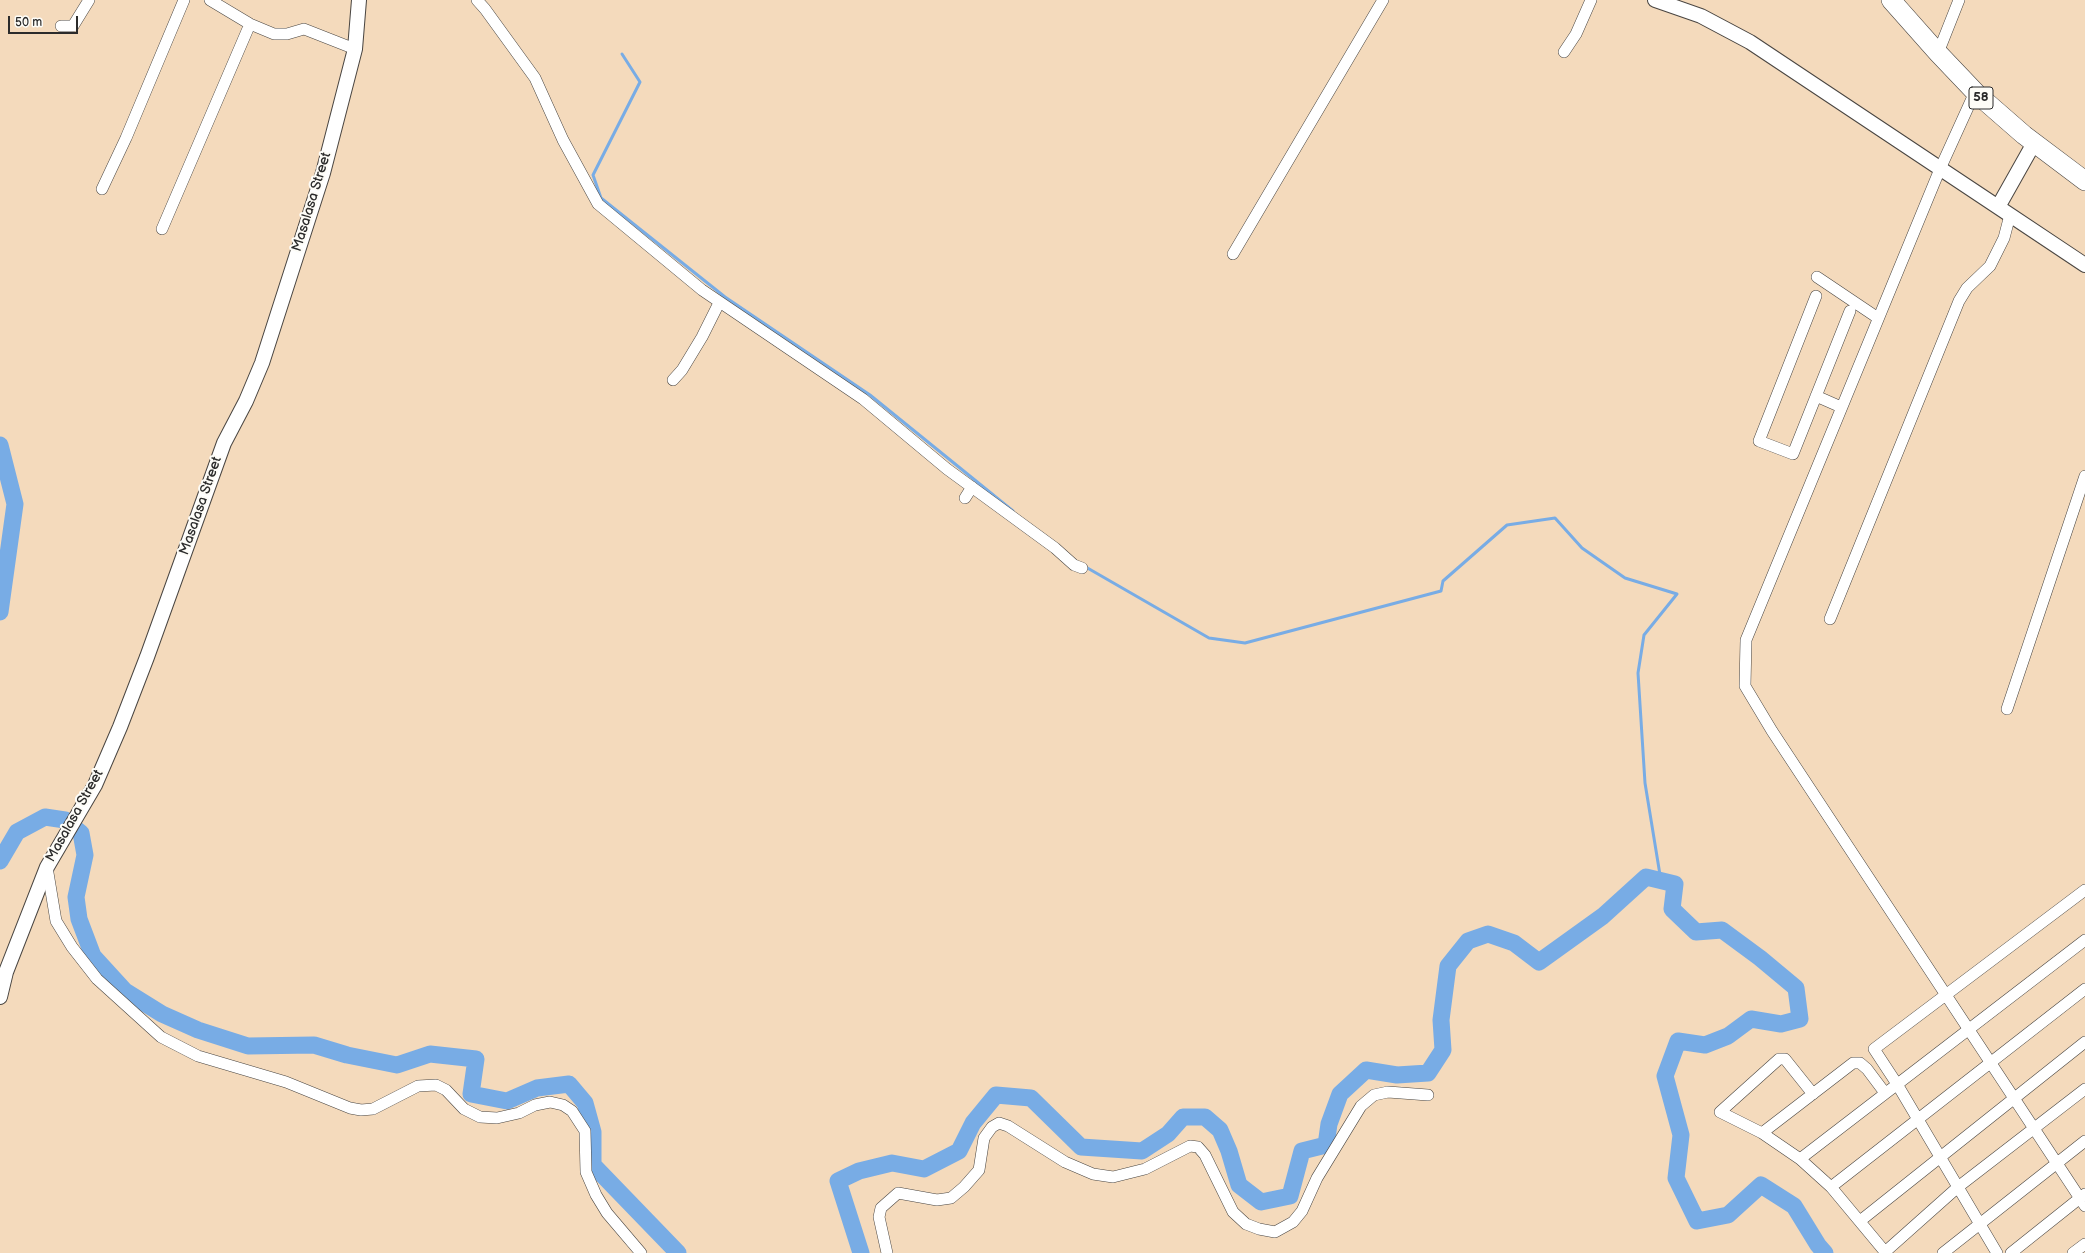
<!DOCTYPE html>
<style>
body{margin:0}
#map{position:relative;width:2085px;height:1253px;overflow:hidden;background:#f4dabc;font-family:"Balsamiq Sans",sans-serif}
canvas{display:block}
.scale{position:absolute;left:8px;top:16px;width:70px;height:18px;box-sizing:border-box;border:2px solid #2b2b2b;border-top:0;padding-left:5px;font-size:12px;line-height:14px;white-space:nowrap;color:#2b2b2b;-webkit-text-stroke:3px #fdfcf7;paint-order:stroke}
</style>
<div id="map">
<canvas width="2085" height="1253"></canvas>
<div class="scale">50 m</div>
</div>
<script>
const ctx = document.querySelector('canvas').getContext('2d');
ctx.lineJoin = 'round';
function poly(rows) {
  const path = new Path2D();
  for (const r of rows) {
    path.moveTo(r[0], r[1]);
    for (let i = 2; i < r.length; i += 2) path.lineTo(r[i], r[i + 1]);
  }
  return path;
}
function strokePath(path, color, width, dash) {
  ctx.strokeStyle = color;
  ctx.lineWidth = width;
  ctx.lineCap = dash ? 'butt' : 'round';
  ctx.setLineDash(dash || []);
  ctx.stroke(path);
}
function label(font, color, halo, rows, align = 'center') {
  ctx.font = font + ' "Balsamiq Sans",sans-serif';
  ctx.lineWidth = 4;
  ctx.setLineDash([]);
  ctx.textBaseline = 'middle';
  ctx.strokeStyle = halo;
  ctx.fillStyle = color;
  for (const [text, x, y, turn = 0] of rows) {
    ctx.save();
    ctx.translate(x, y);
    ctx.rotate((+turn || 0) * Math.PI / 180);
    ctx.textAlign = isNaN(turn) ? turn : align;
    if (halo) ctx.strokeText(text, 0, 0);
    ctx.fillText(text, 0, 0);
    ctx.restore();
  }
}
const stream = poly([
 [622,54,640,82,593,175,601,198,725,297,870,395,1013,511],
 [1084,566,1209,638,1245,643,1441,591,1443,581,1507,525,1555,518,1582,548,1625,578,1677,594,1644,635,1638,673,1645,783,1661,881]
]);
const river = poly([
 [0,445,15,504,0,612],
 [0,861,17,832,45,817,65,820,81,833,85,855,76,897,79,919,93,956,125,991,162,1014,198,1030,248,1046,314,1045,347,1055,397,1065,430,1054,476,1059,471,1094,507,1101,537,1088,569,1084,585,1103,593,1132,593,1165,678,1253],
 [861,1253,838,1181,859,1171,892,1163,924,1169,959,1151,973,1123,996,1095,1031,1098,1081,1147,1142,1151,1168,1134,1183,1117,1205,1117,1220,1130,1229,1151,1239,1185,1261,1202,1290,1196,1302,1151,1326,1145,1329,1124,1340,1094,1366,1070,1397,1075,1428,1073,1443,1050,1441,1020,1448,966,1468,941,1488,934,1514,943,1539,962,1603,916,1646,877,1675,884,1672,909,1696,932,1722,930,1760,958,1796,988,1800,1019,1781,1024,1751,1019,1728,1036,1705,1045,1678,1041,1665,1076,1681,1135,1676,1178,1697,1221,1728,1215,1761,1185,1794,1206,1818,1245,1825,1253]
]);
const minor = poly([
 [210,0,250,24,274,34,287,34,304,29,355,49],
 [477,0,485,9,535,78,563,140,598,204,702,290,863,399,947,469,1055,548,1074,565,1082,568],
 [61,26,73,26,89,0],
 [1564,52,1576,34,1591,0],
 [1938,53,1959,0],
 [1975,92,1940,169,1746,640,1745,686,1772,731,2085,1206],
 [102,189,126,138,184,0],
 [162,229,250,24],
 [1233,254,1383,0],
 [1817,277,1878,318],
 [1816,296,1759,441,1793,454,1850,311],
 [673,380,682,370,702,337,719,303],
 [1816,396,1841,407],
 [965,498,972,487],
 [1830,619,1959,301,1967,288,1990,266,2004,238,2010,215],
 [2007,709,2085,476],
 [47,867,56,921,72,947,97,979,161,1037,198,1056,286,1082,350,1108,361,1110,373,1109,418,1086,436,1085,446,1090,464,1109,480,1117,497,1118,519,1113,535,1105,550,1102,563,1105,572,1111,585,1131,586,1172,596,1195,607,1213,641,1253],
 [1813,1094,1785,1059,1779,1059,1720,1112,1762,1133,1800,1159,1831,1187,1886,1253],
 [1762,1133,1853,1063,1860,1063,1867,1069,1885,1093],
 [1800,1159,2085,940],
 [1831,1187,2085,989],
 [1860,1221,2085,1042],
 [1885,1252,1958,1187,2085,1089],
 [887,1253,879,1217,881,1208,898,1193,937,1200,951,1198,964,1187,979,1170,984,1138,992,1127,999,1123,1008,1126,1065,1162,1093,1174,1113,1177,1145,1169,1190,1146,1198,1147,1205,1155,1233,1212,1246,1224,1259,1229,1275,1232,1293,1222,1302,1211,1317,1178,1361,1106,1374,1095,1388,1092,1428,1095],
 [1943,1253,2085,1141],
 [1997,1253,1897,1084,1874,1049,2085,890],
 [2011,1253,2085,1194],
 [2073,1253,2085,1244]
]);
const tertiary = poly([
 [1655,0,1701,16,1750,42,1998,207,2034,143],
 [1998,207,2085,265],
 [0,997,6,972,47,867,95,785,120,727,147,657,224,443,246,401,262,363,323,173,355,49,359,0]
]);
const trunk = poly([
 [1891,0,1938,53,1977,94,2024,135,2085,181]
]);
const shields = [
 [1981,98,24]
];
const shieldNames = [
 ["58",1981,98]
];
const streetNames = [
 ["Masalasa Street",312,202,-73],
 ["Masalasa Street",201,506,-71],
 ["Masalasa Street",75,816,-61]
];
strokePath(stream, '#78ace5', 3);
strokePath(river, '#78ace5', 17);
strokePath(minor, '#494541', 12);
strokePath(tertiary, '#494541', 16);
strokePath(trunk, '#494541', 20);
strokePath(minor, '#fff', 11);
strokePath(tertiary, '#fff', 14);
strokePath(trunk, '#fff', 19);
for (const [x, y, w] of shields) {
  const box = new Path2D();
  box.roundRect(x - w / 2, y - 11, w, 22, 3);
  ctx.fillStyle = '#fdfcf7';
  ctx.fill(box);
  strokePath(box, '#2b2b2b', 1);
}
label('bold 13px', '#2b2b2b', null, shieldNames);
label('14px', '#2b2b2b', '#fdfcf7', streetNames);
</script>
